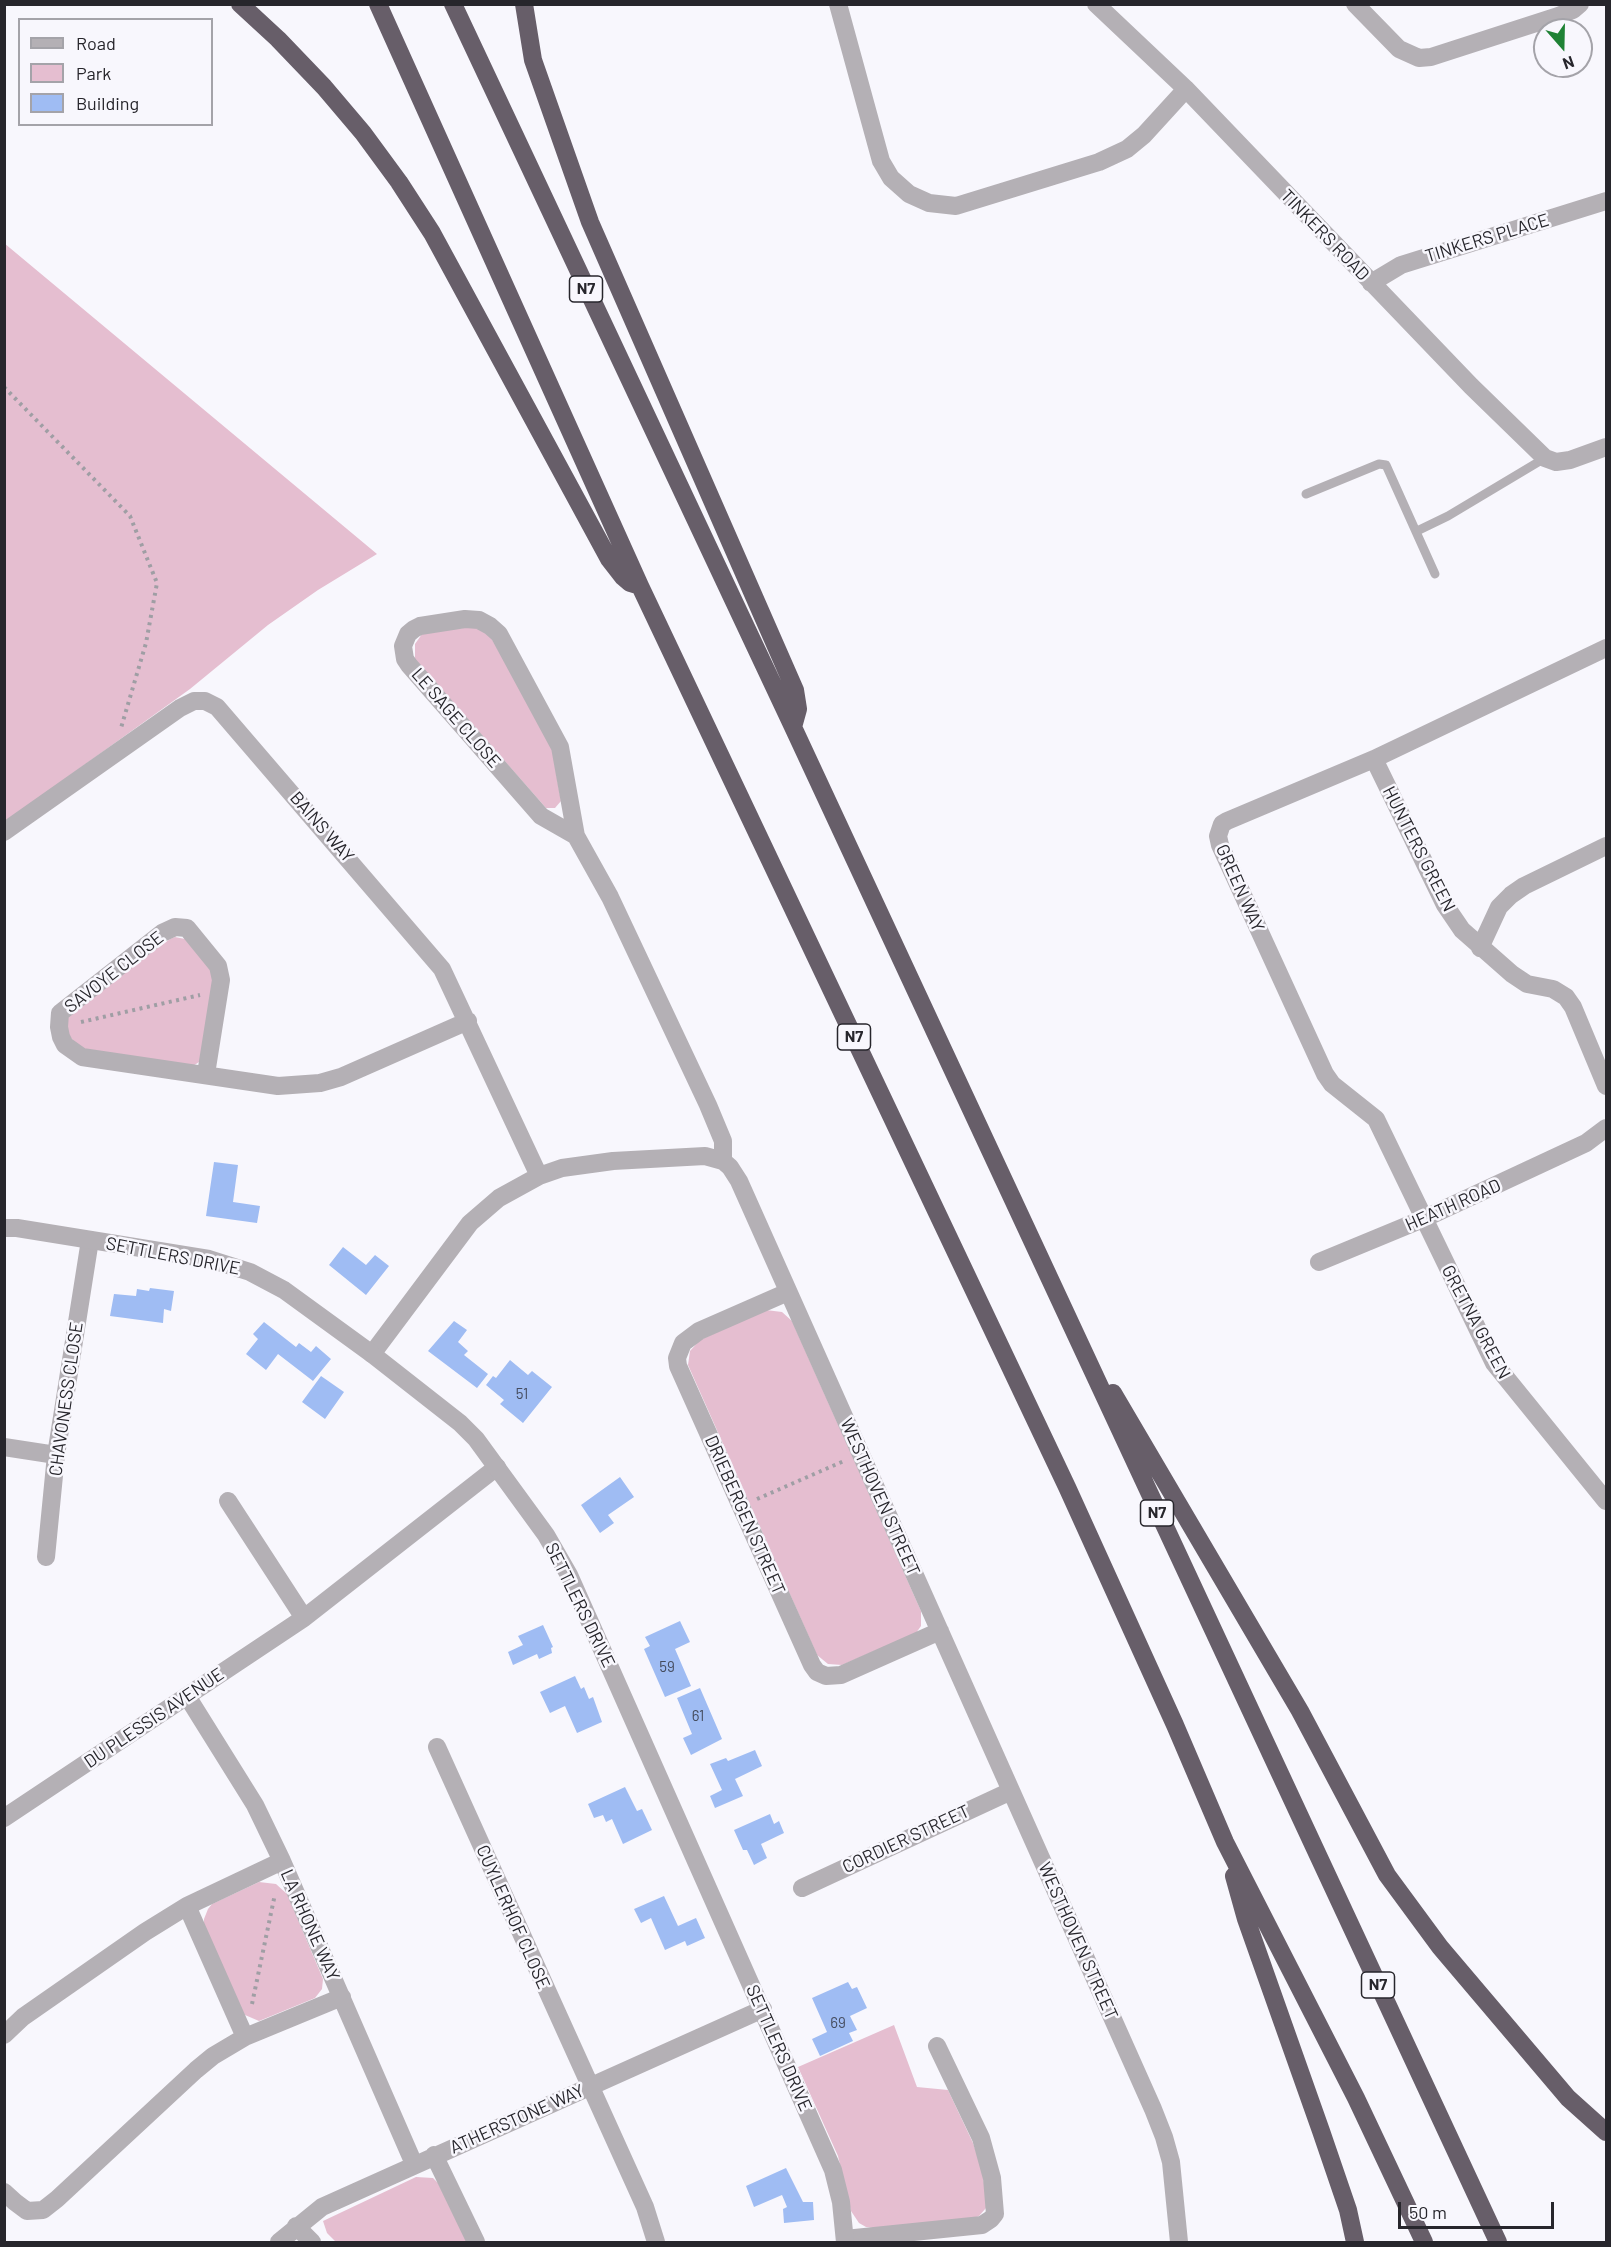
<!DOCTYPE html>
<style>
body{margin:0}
#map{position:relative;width:1611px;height:2247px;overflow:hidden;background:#f8f7fd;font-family:Barlow,sans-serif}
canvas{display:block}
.frame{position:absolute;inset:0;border:6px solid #27262c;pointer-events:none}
.legend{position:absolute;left:18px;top:18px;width:195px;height:108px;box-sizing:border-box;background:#f8f7fd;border:2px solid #a4a3a9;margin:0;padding:8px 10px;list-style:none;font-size:18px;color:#27262c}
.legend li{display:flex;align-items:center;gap:12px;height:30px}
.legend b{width:30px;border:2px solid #a4a3a9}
.north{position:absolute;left:1533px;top:18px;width:60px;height:60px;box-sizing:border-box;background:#f8f7fd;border:2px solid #a4a3a9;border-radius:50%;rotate:160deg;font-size:16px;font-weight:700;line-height:24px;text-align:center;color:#27262c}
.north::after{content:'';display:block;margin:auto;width:21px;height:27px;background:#1f8235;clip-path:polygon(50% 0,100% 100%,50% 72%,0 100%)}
.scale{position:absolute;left:1398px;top:2202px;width:156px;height:27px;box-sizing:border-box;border:3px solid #27262c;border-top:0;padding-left:8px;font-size:18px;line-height:21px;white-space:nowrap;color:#27262c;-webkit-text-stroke:4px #f8f7fd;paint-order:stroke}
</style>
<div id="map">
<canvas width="1611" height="2247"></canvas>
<div class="frame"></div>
<ul class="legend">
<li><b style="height:8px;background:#b4b0b5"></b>Road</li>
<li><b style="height:16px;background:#e5bed0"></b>Park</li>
<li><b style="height:16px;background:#9fbcf3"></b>Building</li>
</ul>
<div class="north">N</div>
<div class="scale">50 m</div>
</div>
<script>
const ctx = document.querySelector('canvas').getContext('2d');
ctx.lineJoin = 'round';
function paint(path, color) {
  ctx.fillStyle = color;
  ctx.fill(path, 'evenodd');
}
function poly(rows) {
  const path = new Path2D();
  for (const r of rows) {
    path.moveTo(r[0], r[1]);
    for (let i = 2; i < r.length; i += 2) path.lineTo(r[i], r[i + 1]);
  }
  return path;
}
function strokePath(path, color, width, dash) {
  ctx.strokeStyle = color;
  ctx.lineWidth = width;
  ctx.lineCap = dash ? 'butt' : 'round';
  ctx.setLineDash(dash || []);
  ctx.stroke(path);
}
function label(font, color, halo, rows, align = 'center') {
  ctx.font = font + ' Barlow,sans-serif';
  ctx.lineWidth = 5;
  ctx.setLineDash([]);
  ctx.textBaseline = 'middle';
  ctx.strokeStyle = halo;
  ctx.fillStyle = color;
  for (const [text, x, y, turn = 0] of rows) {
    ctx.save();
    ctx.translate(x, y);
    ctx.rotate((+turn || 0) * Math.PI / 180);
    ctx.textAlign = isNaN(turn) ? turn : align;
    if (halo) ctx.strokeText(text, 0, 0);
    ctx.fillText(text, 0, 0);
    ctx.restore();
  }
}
const green = poly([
 [4,243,377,554,318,590,268,625,190,689,5,822],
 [476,627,489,634,551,743,561,801,555,808,546,808,415,659,415,644,422,634,428,631],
 [175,937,185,939,214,974,202,1060,193,1066,79,1048,67,1033,67,1018,76,1006,170,939],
 [766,1310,782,1312,792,1321,921,1611,921,1626,916,1633,842,1665,828,1664,817,1655,688,1365,690,1351,700,1340],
 [259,1882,276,1884,287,1894,323,1979,322,1989,315,1998,259,2021,245,2015,241,2009,204,1925,204,1919,208,1909,212,1904],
 [894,2025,917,2087,948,2090,973,2143,982,2169,986,2198,986,2208,979,2216,974,2218,875,2228,866,2227,859,2223,851,2211,838,2156,798,2067],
 [416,2177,433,2178,438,2183,467,2242,336,2242,327,2233,323,2221]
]);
const building = poly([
 [214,1162,238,1165,233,1202,260,1206,257,1223,206,1216],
 [343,1247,366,1265,375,1255,389,1266,366,1295,329,1265],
 [150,1288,174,1291,171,1311,164,1309,163,1323,110,1316,114,1294,136,1296,137,1289,149,1291],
 [454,1321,467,1330,458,1342,468,1351,464,1355,488,1374,477,1388,428,1351],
 [264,1322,296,1347,299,1343,311,1352,316,1346,331,1359,313,1381,278,1354,266,1370,246,1354,258,1339,253,1334],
 [510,1360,528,1375,532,1371,552,1387,523,1423,500,1404,504,1400,486,1385,493,1376,496,1378],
 [321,1376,344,1392,325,1419,302,1402],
 [620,1477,634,1497,608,1515,614,1523,600,1533,581,1505],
 [680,1621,690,1642,675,1649,691,1686,665,1697,644,1649,650,1646,645,1637],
 [543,1625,553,1647,551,1648,552,1653,539,1659,537,1654,513,1665,508,1652,523,1645,518,1636],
 [575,1676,581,1689,584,1687,589,1699,593,1697,602,1722,577,1733,565,1706,550,1713,540,1692],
 [700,1688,722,1739,691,1755,683,1738,692,1734,677,1698],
 [755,1750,762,1766,735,1779,743,1796,715,1808,710,1796,722,1790,710,1764,726,1758,728,1761],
 [625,1787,637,1811,642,1809,652,1830,623,1844,612,1819,606,1822,603,1815,594,1818,588,1804],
 [770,1814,774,1824,779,1821,784,1833,761,1844,767,1858,754,1865,747,1850,743,1850,734,1830],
 [664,1896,678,1926,696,1918,705,1938,687,1946,685,1941,665,1950,651,1918,641,1923,634,1909],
 [848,1982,852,1989,857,1987,867,2008,850,2016,857,2030,849,2033,853,2041,820,2056,812,2039,827,2032,812,1998],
 [786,2168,803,2202,813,2202,814,2220,784,2223,783,2209,787,2207,782,2195,754,2207,746,2186]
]);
const path = poly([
 [4,387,130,516,157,583,146,643,121,728],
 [81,1022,200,995],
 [757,1499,844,1461],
 [252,2004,275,1894]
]);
const service = poly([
 [1306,494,1379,464,1386,465,1435,574],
 [1417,531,1448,516,1545,458]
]);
const minor = poly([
 [838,4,881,161,891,178,909,194,929,203,956,206,1099,162,1127,149,1144,135,1186,89],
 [1096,4,1186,89,1471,386,1545,458,1556,462,1570,460,1606,447],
 [1355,4,1399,49,1419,58,1431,57,1558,16,1573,10,1580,4],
 [1371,283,1401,265,1606,201],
 [1606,648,1374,759,1227,821,1222,824,1218,836,1220,845,1325,1074,1332,1084,1376,1119,1494,1363,1606,1501],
 [1374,759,1445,905,1462,930,1512,974,1527,984,1553,989,1566,997,1573,1007,1606,1086],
 [4,832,180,708,194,701,205,701,217,707,442,969,539,1176],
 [576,836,541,816,409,665,405,659,403,646,408,634,414,629,420,626,465,619,479,620,490,626,499,634,560,747,576,836,610,897,708,1105,723,1141,723,1161],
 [1480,948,1499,907,1511,895,1524,886,1606,846],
 [206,1074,221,980,218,966,187,928,175,927,162,933,60,1013,59,1027,61,1037,65,1045,82,1057,278,1086,320,1083,341,1077,468,1021],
 [1319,1262,1423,1219,1586,1143,1606,1128],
 [788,1292,699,1331,683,1343,677,1358,678,1366,812,1665,817,1672,826,1676,841,1675,940,1631],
 [372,1354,470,1223,499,1198,539,1176,562,1168,613,1161,705,1156,723,1161,730,1167,739,1181,1153,2109,1164,2137,1171,2162,1179,2242],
 [4,1447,56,1455],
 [228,1501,304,1618],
 [46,1557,56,1455,90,1240],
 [187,1696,255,1805,282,1861,414,2164],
 [437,1747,645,2207,656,2242],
 [4,1818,304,1618,497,1467],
 [802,1888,1011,1791],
 [187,1906,245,2037],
 [4,2035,23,2017,145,1932,187,1906,282,1861],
 [434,2155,476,2242],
 [4,2192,15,2202,27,2211,43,2210,57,2199,196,2070,213,2056,245,2037,342,1997],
 [296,2226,312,2242],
 [845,2239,982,2225,991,2219,995,2214,992,2178,981,2138,937,2046],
 [279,2242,322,2207,763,2009]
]);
const tertiary = poly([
 [4,1228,17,1228,209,1259,250,1272,284,1290,372,1354,460,1423,476,1439,546,1535,569,1575,833,2170,841,2202,845,2242]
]);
const motorway = poly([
 [240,4,278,39,324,87,363,133,399,182,432,233,609,559,623,577,630,583,640,586],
 [378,4,640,586,1067,1487,1175,1725,1225,1842,1356,2098,1424,2242],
 [453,4,793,727,1498,2242],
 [524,4,533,60,590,222,795,690,798,709,793,727],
 [1113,1393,1300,1711,1387,1875,1440,1947,1568,2098,1606,2132],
 [1234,1876,1246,1919,1321,2131,1348,2210,1355,2242]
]);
const numberNames = [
 ["51",522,1394],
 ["59",667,1667],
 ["61",698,1716],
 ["69",838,2023]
];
const shields = [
 [586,289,33],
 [854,1037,33],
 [1157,1513,33],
 [1378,1985,33]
];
const shieldNames = [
 ["N7",586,289],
 ["N7",854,1037],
 ["N7",1157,1513],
 ["N7",1378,1985]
];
const streetNames = [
 ["TINKERS ROAD",1325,235,46],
 ["TINKERS PLACE",1487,238,-17],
 ["LE SAGE CLOSE",456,718,49],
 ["BAINS WAY",322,827,49],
 ["HUNTERS GREEN",1419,849,63],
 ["GREEN WAY",1240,888,66],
 ["SAVOYE CLOSE",114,972,-38],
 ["HEATH ROAD",1453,1205,-24],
 ["SETTLERS DRIVE",173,1256,11],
 ["GRETNA GREEN",1476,1322,62],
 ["CHAVONESS CLOSE",66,1399,-82],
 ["WESTHOVEN STREET",880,1497,66],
 ["DRIEBERGEN STREET",745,1515,66],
 ["SETTLERS DRIVE",580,1605,64],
 ["DU PLESSIS AVENUE",154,1718,-34],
 ["CORDIER STREET",906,1839,-25],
 ["CUYLERHOF CLOSE",513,1917,66],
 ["LA RHONE WAY",310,1925,66],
 ["WESTHOVEN STREET",1078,1941,66],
 ["SETTLERS DRIVE",779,2048,66],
 ["ATHERSTONE WAY",517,2119,-24]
];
paint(green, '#e5bed0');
paint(building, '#9fbcf3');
strokePath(path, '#9f9ea4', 4, [3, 4.5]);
strokePath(service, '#b4b0b5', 9);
strokePath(minor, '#b4b0b5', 18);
strokePath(tertiary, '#b4b0b5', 18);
strokePath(motorway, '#675e69', 18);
label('15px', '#454c5e', null, numberNames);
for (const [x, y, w] of shields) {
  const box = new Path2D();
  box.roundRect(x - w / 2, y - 13, w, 26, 4.5);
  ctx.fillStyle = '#f8f7fd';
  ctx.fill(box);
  strokePath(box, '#27262c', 1.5);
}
label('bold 16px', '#27262c', null, shieldNames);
label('18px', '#27262c', '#f8f7fd', streetNames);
</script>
